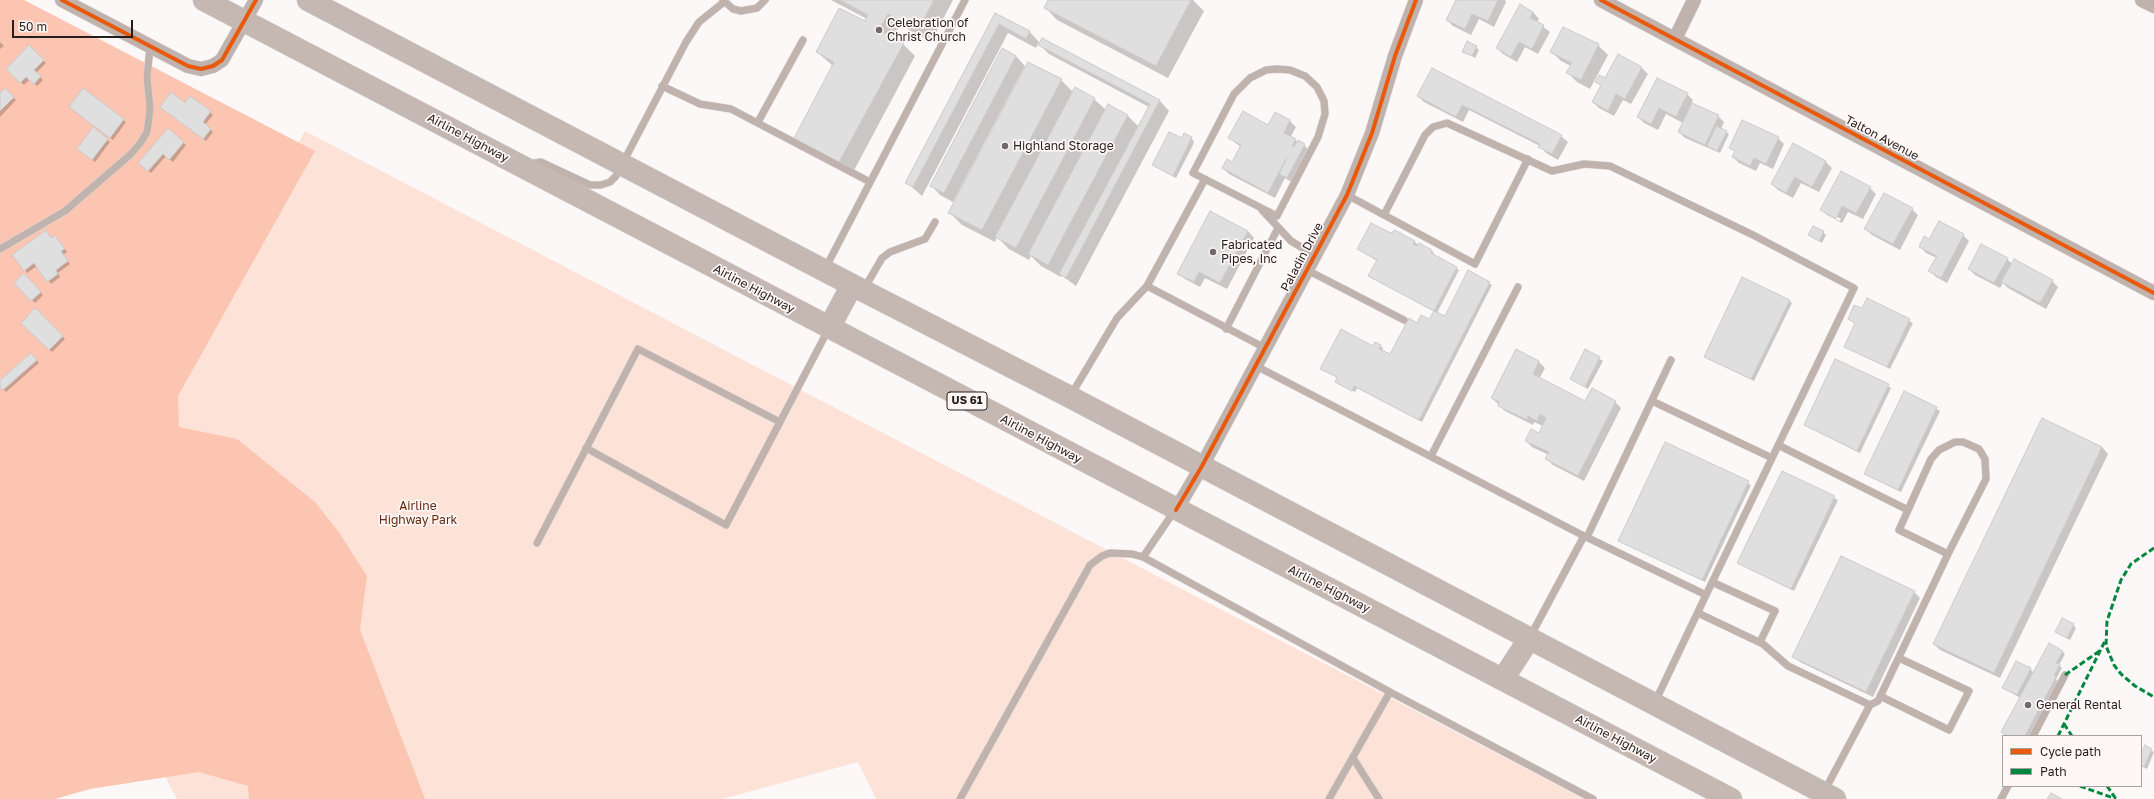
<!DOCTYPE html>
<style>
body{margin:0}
#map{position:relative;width:2154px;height:799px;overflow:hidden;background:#fcf8f7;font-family:"Golos Text",sans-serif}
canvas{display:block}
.legend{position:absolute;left:2002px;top:735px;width:140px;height:52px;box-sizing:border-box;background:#fef7f5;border:1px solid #a7a19f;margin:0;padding:5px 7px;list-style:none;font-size:12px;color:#241f1e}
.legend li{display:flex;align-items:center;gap:8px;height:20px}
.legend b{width:20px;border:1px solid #a7a19f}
.scale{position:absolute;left:12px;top:20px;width:121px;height:18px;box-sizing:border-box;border:2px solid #241f1e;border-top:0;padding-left:5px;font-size:12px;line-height:14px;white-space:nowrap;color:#241f1e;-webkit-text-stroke:3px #fef7f5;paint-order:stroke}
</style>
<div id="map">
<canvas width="2154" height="799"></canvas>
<ul class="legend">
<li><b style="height:5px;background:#e8590c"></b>Cycle path</li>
<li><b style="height:5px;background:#00873e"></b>Path</li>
</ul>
<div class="scale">50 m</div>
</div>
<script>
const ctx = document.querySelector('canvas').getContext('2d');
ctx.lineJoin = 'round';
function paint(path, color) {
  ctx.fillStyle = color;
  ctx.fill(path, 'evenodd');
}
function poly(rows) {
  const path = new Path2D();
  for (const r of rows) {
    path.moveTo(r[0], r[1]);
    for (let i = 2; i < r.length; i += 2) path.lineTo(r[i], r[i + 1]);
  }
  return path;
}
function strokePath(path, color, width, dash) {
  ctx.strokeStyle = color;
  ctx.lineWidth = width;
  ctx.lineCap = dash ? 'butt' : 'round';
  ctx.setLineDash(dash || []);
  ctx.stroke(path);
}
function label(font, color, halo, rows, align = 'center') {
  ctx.font = font + ' "Golos Text",sans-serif';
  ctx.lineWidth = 3.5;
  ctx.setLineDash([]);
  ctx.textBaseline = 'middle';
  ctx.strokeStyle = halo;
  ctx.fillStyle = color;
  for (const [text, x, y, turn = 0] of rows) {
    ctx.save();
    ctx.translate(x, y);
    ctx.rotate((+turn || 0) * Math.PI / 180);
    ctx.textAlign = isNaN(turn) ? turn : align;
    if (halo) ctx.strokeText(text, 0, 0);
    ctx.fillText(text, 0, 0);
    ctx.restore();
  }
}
const green = poly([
 [305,131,1584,799,876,799,858,762,722,799,177,799,57,574]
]);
const forest = poly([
 [0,0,24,0,315,151,178,396,179,427,237,439,315,502,338,531,367,576,360,630,425,799,249,799,248,786,199,772,90,789,55,799,0,799]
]);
const shadow = poly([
 [831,0,953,0,931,42,900,25,893,38,903,44,915,56,851,176,806,152,833,66,817,52,865,23,867,19],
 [1049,0,1193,0,1204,11,1168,78,1057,20,1045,7],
 [1457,0,1505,0,1506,2,1494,27,1479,19,1471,35,1453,26,1447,20],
 [1520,6,1533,12,1539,19,1537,22,1550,32,1538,54,1525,47,1517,62,1503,54,1497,48],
 [996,14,1030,32,1039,42,1036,48,1008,33,922,196,907,183],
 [1042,39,1160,101,1169,111,1076,286,1061,275,1061,277,1041,266,1031,256,1029,260,1009,249,997,237,995,242,962,225,950,213,1061,80,1073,92,1094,99,1106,110,1127,115,1139,127,1149,107,1049,54,1040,45],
 [0,42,4,46,0,49],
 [1598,45,1608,55,1590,89,1577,82,1568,73,1571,66,1561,61,1552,52],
 [29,46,46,63,36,73,43,80,37,86,30,79,24,85,7,69],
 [1476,47,1479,50,1475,58,1464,51],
 [1016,56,1025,66,953,202,940,195,931,185],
 [1618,56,1642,68,1648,74,1631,104,1623,100,1614,116,1599,108,1593,102,1601,86,1597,82,1605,80],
 [1432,70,1561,136,1568,142,1558,160,1546,153,1540,146,1469,110,1463,122,1424,102,1418,96],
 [5,90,16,100,0,117,0,94],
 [1687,94,1693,100,1691,104,1718,116,1724,122,1721,129,1729,134,1720,153,1685,138,1679,132,1683,123,1666,114,1658,130,1644,123,1638,117],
 [185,104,210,112,213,115,205,125,213,132,206,141,164,109],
 [73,110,123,120,126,122,113,140],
 [1275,113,1290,121,1296,127,1290,138,1304,145,1310,151,1293,183,1285,178,1275,198,1229,174,1223,168,1233,163,1241,147,1229,138,1269,126],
 [93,129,110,142,95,162,81,152],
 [168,129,186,145,173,162,166,156,151,173,142,165],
 [1191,138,1194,141,1193,145,1176,178,1153,165,1182,140],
 [1778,138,1784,144,1773,169,1760,163,1756,171,1739,163,1733,157,1735,152,1730,147],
 [1794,145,1826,162,1832,168,1819,192,1801,183,1793,198,1778,190,1772,184],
 [1870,188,1876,194,1863,219,1848,212,1842,223,1827,215,1821,209],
 [1827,212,1841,219,1840,221,1827,214],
 [1912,209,1918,215,1900,250,1872,235,1866,229],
 [1248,231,1254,238,1227,289,1205,278,1200,287,1185,279,1178,273],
 [1823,232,1826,235,1822,243,1809,235],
 [48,234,51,239,58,239,67,252,63,255,70,264,58,273,60,277,51,284,37,266,27,273,25,270],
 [1391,234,1414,241,1418,245,1432,251,1434,253,1433,255,1459,270,1437,313,1445,317,1489,283,1492,285,1422,422,1357,388,1355,392,1338,384,1336,382,1338,378,1322,369,1380,346,1383,348,1382,351,1390,356,1417,324,1430,321,1435,312,1369,276,1377,261,1358,249],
 [1963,235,1969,241,1947,283,1936,277,1930,271,1937,258,1926,253,1920,246,1930,241],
 [2007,259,2012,264,2052,281,2058,287,2046,309,2008,288,2003,283,2000,288,1975,275,1969,269],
 [24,275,43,295,35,303,15,283],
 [1867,299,1913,323,1890,369,1845,346,1856,324,1849,319,1862,310],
 [1789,300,1792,303,1754,381,1705,357],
 [35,309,65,339,52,352,22,322],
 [1516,351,1539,362,1545,368,1539,379,1586,403,1615,402,1621,408,1584,481,1553,465,1547,459,1549,455,1532,447,1526,441,1539,435,1543,426,1534,422,1533,425,1505,411,1492,398],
 [1586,351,1603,361,1588,389,1571,379],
 [31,354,39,363,6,392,0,385,0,381],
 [1836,360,1891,388,1860,453,1805,425],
 [1904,393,1940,411,1901,492,1865,474],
 [2042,419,2102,447,2108,454,2000,678,1940,650,1934,644],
 [1666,443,1751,485,1705,582,1619,540],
 [1782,472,1838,500,1794,591,1738,563],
 [1914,592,1920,598,1873,697,1800,662,1794,656],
 [2073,625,2076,628,2070,640,2056,632],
 [2062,651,2065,654,2059,665,2062,668,2056,679,2058,681,2029,736,2005,735,2002,732,2020,698,2004,688,2030,669,2034,673],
 [2145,747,2154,752,2147,769,2141,766,2141,755]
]);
const building = poly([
 [840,0,934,0,918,30,888,14,879,30,904,43,838,164,793,140,834,62,816,52,839,8,865,21,868,15,840,0],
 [1048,0,1191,0,1156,66,1044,8,1048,0],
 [1456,0,1498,0,1488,21,1472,14,1465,29,1446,20,1456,0],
 [1520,4,1533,12,1530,18,1544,25,1532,49,1519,42,1511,57,1496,48,1520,4],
 [995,13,1030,31,1026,39,999,24,913,187,905,183,995,13],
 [1563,27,1599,44,1581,80,1566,73,1572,63,1550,52,1563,27],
 [1042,38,1160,100,1066,278,1059,274,1150,104,1038,45,1042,38],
 [1467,41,1477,46,1472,56,1462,52,1467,41],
 [29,45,44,60,34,70,41,76,34,84,26,77,20,83,6,69,29,45],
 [1002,48,1016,56,944,193,930,186,1002,48],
 [1618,54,1642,67,1625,99,1616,94,1608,111,1592,102,1601,85,1595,82,1599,75,1605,78,1618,54],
 [1028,62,1062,79,982,230,948,213,1028,62],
 [1432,68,1562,135,1552,154,1538,147,1540,144,1462,105,1456,117,1417,96,1432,68],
 [1657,78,1688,93,1676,117,1659,108,1651,124,1637,117,1657,78],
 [1075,87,1095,98,1016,248,995,237,1075,87],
 [5,88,14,97,0,111,0,93,5,88],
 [83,88,124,119,110,138,69,107,83,88],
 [171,92,185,103,190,96,211,111,203,122,211,129,203,139,160,107,171,92],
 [1692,103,1719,115,1705,145,1678,132,1692,103],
 [1108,104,1128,115,1048,265,1028,254,1108,104],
 [1243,111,1268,125,1275,112,1290,120,1284,133,1296,139,1292,146,1294,147,1298,140,1305,144,1287,178,1279,174,1287,157,1268,193,1222,168,1227,159,1232,162,1241,145,1228,138,1243,111],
 [1742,120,1779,137,1766,164,1754,158,1750,166,1732,157,1735,151,1729,148,1742,120],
 [1716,126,1727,131,1717,151,1707,146,1716,126],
 [93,127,108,139,92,160,77,149,93,127],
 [168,128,184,142,169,160,163,154,148,171,138,163,168,128],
 [1169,132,1182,138,1184,133,1192,137,1173,176,1152,165,1169,132],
 [1793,143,1826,161,1812,187,1795,177,1786,193,1771,184,1793,143],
 [1841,171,1871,187,1856,213,1842,206,1836,218,1820,210,1841,171],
 [1884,193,1913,208,1893,244,1864,229,1884,193],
 [1210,211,1248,231,1220,283,1199,272,1194,282,1177,274,1210,211],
 [1939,221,1964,234,1941,278,1928,271,1937,256,1919,247,1924,236,1929,239,1939,221],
 [1371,223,1391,233,1395,230,1415,241,1413,244,1417,246,1419,243,1432,250,1431,253,1457,267,1434,311,1368,276,1377,260,1357,249,1371,223],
 [1813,226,1824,231,1819,241,1808,235,1813,226],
 [46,230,51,238,55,235,65,249,61,251,68,261,56,270,58,274,47,282,34,263,24,271,12,255,46,230],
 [1981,244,2008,258,1994,283,1968,269,1981,244],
 [2014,259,2053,280,2040,303,2001,282,2014,259],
 [1468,270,1490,282,1419,420,1354,386,1352,391,1335,382,1337,377,1320,369,1341,329,1373,346,1375,342,1381,345,1379,349,1390,354,1409,318,1417,323,1421,315,1429,319,1434,311,1445,316,1468,270],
 [24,273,41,292,31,301,14,283,24,273],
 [1742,277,1790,300,1751,379,1704,357,1742,277],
 [1867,298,1910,319,1887,367,1844,347,1855,323,1848,319,1854,305,1862,308,1867,298],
 [35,308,63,336,49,350,21,323,35,308],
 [1516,349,1539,361,1533,374,1585,401,1592,388,1616,401,1578,476,1545,459,1549,452,1525,441,1531,429,1539,433,1546,418,1540,414,1537,421,1528,416,1527,420,1498,406,1499,402,1491,398,1516,349],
 [1585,349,1600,357,1585,387,1570,379,1585,349],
 [31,353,37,360,3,390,0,387,0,380,31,353],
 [1835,359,1889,384,1857,451,1804,425,1835,359],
 [1904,391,1937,407,1898,490,1864,474,1904,391],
 [2042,418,2102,447,1994,673,1933,644,2042,418],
 [1665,442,1749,481,1702,580,1618,541,1665,442],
 [1782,471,1835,496,1791,589,1737,563,1782,471],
 [1841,556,1915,591,1866,692,1792,657,1841,556],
 [2062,618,2074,624,2067,638,2055,632,2062,618],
 [2049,643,2063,651,2056,663,2060,664,2054,676,2056,677,2025,736,2008,736,2001,732,2049,643],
 [2016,661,2031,668,2017,695,2002,688,2016,661],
 [2145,745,2152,749,2144,767,2141,765,2141,753,2145,745],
 [2051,793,2062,799,2047,799,2051,793]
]);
const lane = poly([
 [723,0,733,9,741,11,757,8,765,0],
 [1277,69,1290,70,1305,76,1317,87,1324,101,1325,114,1318,137,1277,216,1193,173,1234,94,1250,78,1266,70,1277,69],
 [662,86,700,104,731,109,870,182],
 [758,122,803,40],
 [529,164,541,162,590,185,601,185,610,182,616,176,686,42,699,22,724,2],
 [1347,195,1384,215,1425,135,1433,127,1447,123,1552,171,1584,164,1610,166,1753,235,1854,288,1706,595],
 [1262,210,1291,241,1314,255],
 [1384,215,1475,264,1528,159],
 [0,249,65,211,131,154,141,142,147,132,149,118,150,107,147,78,150,47],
 [825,269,965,0],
 [1307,270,1404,320],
 [1147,286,1205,179],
 [864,289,882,258,890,252,925,239,935,222],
 [1226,329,1278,228],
 [1256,366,1584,536,1706,595,1655,702],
 [1071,395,1117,318,1147,286,1265,348],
 [1652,401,1772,458],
 [1778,445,1908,510,1899,530,1948,554,1986,479,1985,459,1979,449,1963,442,1955,442,1939,450,1931,459,1908,510],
 [586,448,726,525,780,422],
 [1431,456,1518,287],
 [1175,510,1143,557,1390,692,1329,799],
 [1587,537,1671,360],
 [537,543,638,349,780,422,828,330],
 [1712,582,1775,611,1760,642],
 [1698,613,1763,644,1788,666,1870,705,1825,790],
 [1530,637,1584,536],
 [1390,692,1593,799],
 [1880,696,1949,730,1969,691,1899,658],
 [1870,705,1878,701,1948,554],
 [2033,736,2065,675],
 [1353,758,1379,799],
 [960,799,1090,565,1102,556,1110,553,1132,554,1143,557],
 [2001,799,2008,786]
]);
const street = poly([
 [62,0,188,66,201,69,213,66,222,60,256,0],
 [1601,0,2154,293],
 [2142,0,2154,6],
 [1675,39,1694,0],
 [1176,510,1202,466,1347,195,1372,133,1395,56,1416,0]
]);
const highway = poly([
 [204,0,1731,799],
 [308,0,854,286,1070,397,1835,799],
 [829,328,852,285],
 [1503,679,1529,639]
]);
const quiet = poly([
 [2154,548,2131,564,2121,580,2107,621,2106,646,2114,665,2121,674,2135,686,2154,697],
 [2065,675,2101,650],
 [2064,724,2072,736],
 [2058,736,2105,641],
 [2080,786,2116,799],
 [2107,786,2116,799]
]);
const cycleway = poly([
 [62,0,188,66,201,69,213,66,222,60,256,0],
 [1601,0,2154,293],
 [1176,510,1202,466,1347,195,1372,133,1395,56,1416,0]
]);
const markers = [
 [879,30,4,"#706b6a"],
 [1005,146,4,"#706b6a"],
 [1213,252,4,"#706b6a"],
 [2028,705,4,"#706b6a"]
];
const shields = [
 [967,401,40]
];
const shieldNames = [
 ["US 61",967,401]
];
const poiNames = [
 ["Celebration of",887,23],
 ["Christ Church",887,37],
 ["Highland Storage",1013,146],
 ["Fabricated",1221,245],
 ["Pipes, Inc",1221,259],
 ["General Rental",2036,705]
];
const streetNames = [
 ["Airline Highway",468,138,28],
 ["Talton Avenue",1882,138,28],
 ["Paladin Drive",1302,257,-62],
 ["Airline Highway",754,289,28],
 ["Airline Highway",1041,439,28],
 ["Airline Highway",1329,589,27],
 ["Airline Highway",1616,739,28]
];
const parkNames = [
 ["Airline",418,506],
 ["Highway Park",418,520]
];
paint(green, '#fde2d8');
paint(forest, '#fbc5b1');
paint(shadow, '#0003');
paint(building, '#dfdfe0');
strokePath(building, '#cccbcc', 1);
strokePath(lane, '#d9d6d5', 8);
strokePath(street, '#d9d6d5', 15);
strokePath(highway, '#d9d6d5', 23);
strokePath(lane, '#c0b3ae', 7);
strokePath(street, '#c0b3ae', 14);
strokePath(highway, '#c5b8b3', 22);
strokePath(quiet, '#00873e', 3, [6, 3]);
strokePath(cycleway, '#e8590c', 4);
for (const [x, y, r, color] of markers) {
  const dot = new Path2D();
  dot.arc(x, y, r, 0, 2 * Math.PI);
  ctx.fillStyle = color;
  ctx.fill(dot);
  strokePath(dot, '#fef7f5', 1.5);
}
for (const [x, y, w] of shields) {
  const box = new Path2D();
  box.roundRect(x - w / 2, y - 9, w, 18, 3);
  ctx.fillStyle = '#fef7f5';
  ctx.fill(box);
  strokePath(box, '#241f1e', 1);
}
label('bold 11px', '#241f1e', null, shieldNames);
label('12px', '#241f1e', '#fef7f5', poiNames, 'left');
label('12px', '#241f1e', '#fef7f5', streetNames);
label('12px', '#652a11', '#fef7f5', parkNames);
</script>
